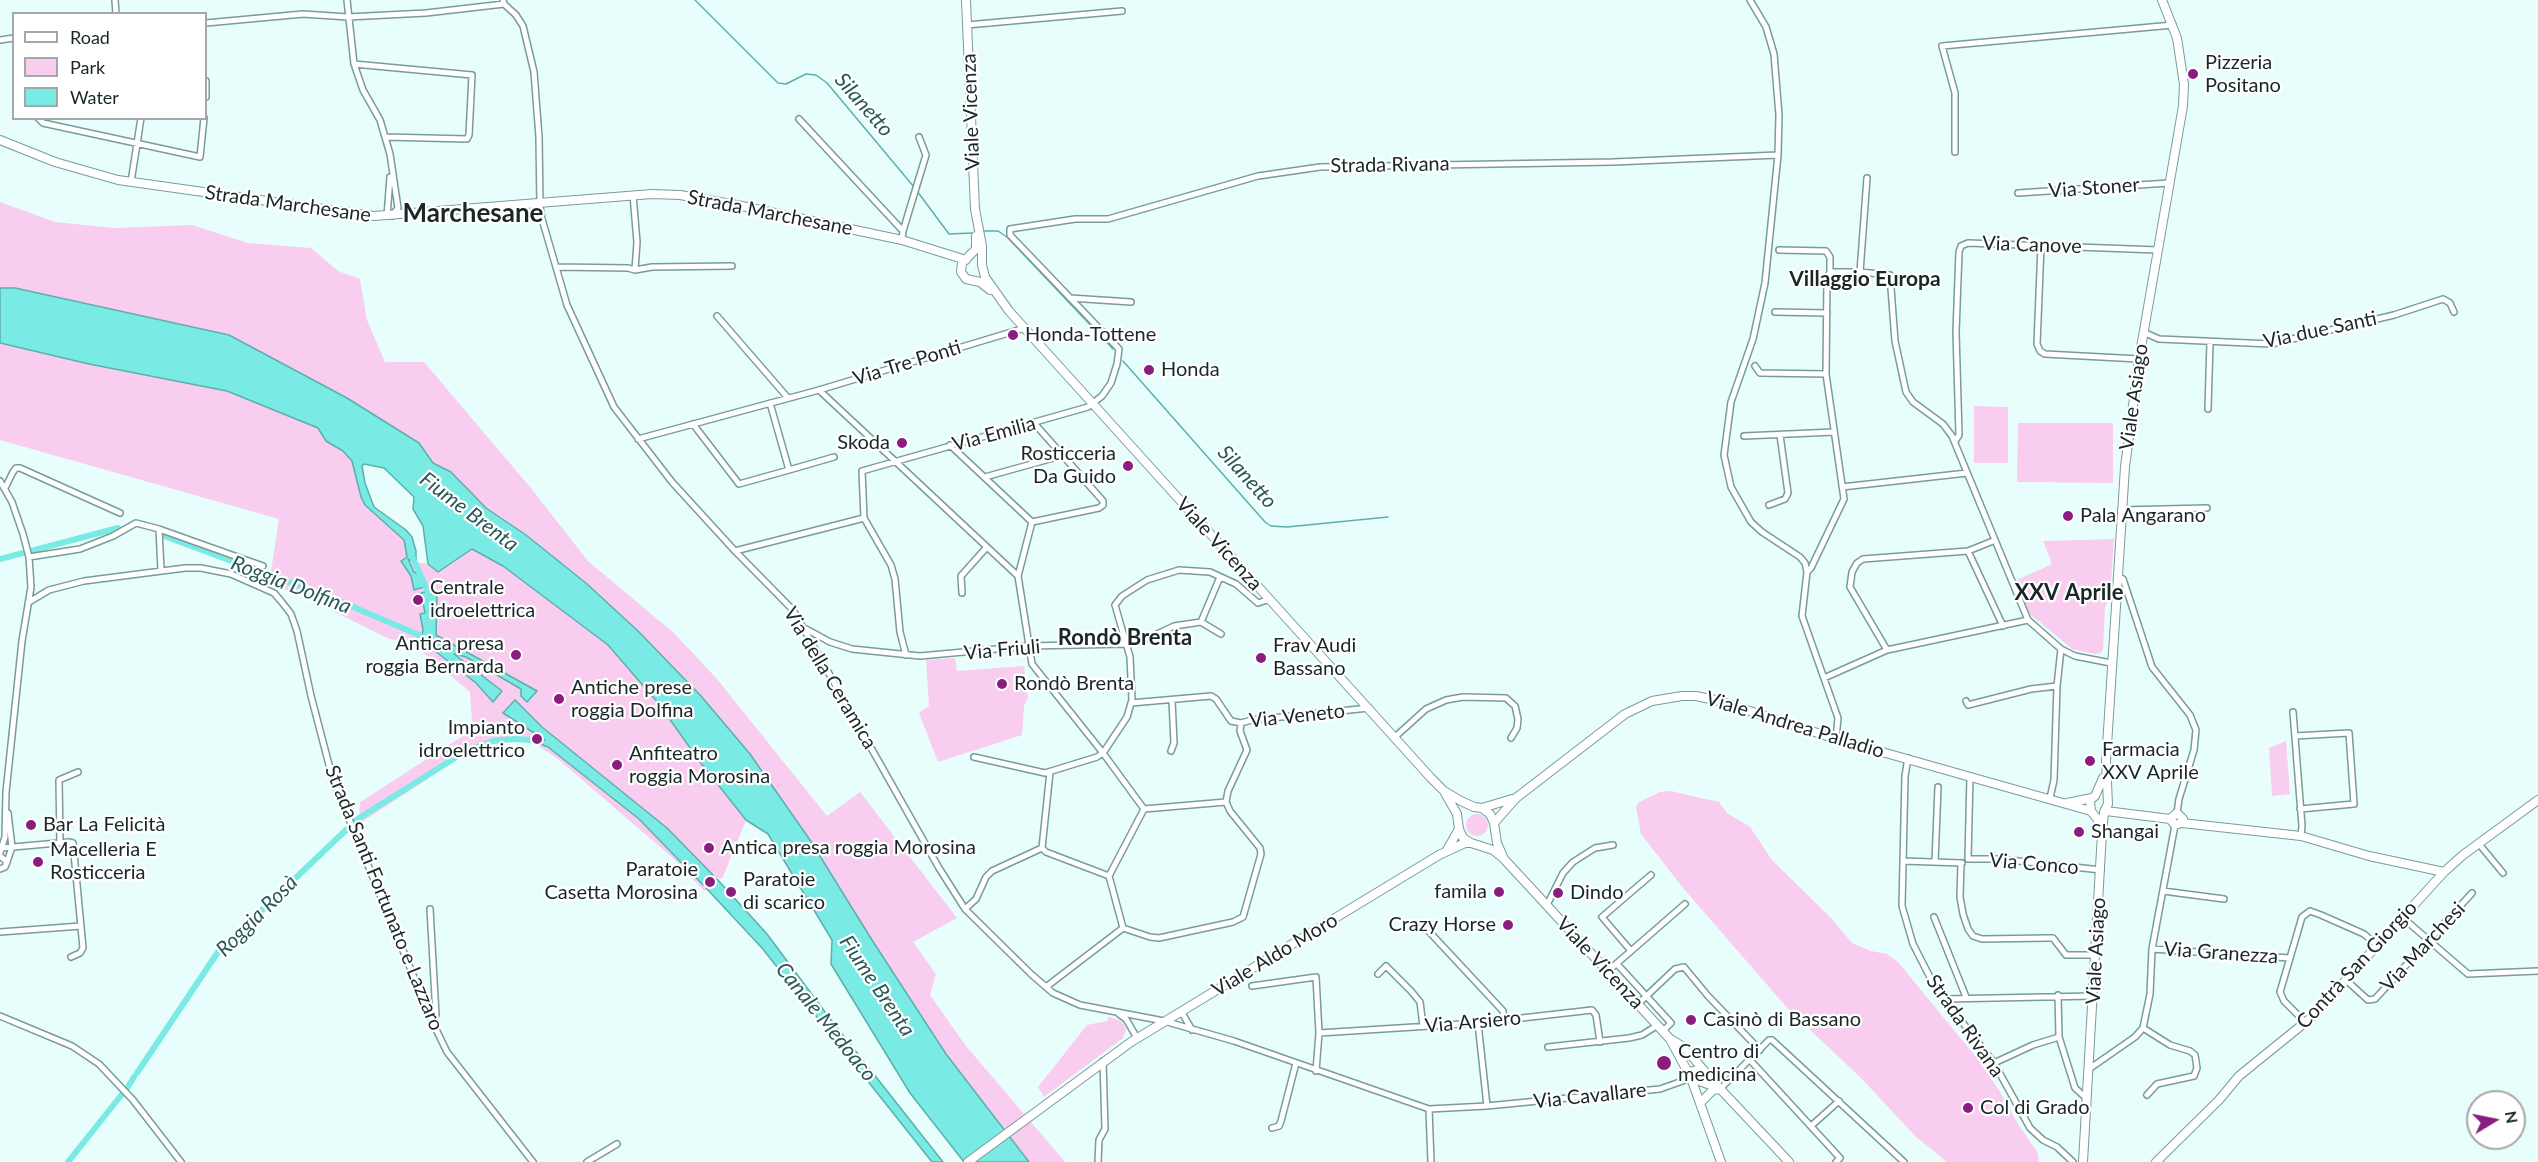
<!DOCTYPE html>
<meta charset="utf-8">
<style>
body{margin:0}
#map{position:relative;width:2538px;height:1162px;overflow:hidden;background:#e8fefc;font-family:Lato,sans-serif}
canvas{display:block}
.legend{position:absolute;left:12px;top:12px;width:195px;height:108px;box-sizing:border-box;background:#fff;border:2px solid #a3a9a8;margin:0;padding:8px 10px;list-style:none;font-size:18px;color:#192726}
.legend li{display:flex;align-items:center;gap:12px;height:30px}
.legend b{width:30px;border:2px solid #a3a9a8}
.north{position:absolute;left:2466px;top:1090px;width:60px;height:60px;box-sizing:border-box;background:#fff;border:2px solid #a3a9a8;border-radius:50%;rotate:80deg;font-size:16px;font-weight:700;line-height:24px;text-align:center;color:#192726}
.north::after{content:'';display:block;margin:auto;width:21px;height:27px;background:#8b1d80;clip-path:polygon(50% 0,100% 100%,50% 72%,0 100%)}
</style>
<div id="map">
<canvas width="2538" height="1162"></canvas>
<ul class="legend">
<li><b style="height:8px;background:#fff"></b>Road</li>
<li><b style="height:16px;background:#f9cdf0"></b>Park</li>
<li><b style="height:16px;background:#79ebe4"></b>Water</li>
</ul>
<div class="north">N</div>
</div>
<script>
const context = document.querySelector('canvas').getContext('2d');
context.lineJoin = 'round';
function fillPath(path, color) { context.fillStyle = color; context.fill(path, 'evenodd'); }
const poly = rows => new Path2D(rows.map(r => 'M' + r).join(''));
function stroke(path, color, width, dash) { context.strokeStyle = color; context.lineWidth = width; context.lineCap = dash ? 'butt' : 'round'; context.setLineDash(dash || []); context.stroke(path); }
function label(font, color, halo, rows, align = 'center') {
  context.font = font + ' Lato,sans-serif'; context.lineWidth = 4.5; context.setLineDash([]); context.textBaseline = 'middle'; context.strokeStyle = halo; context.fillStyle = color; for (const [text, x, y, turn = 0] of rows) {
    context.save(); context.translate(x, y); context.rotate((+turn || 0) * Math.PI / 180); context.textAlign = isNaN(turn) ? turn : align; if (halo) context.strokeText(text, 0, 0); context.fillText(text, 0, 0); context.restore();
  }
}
fillPath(poly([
 [0,202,55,222,114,228,192,225,248,243,311,248,338,271,360,279,367,320,385,362,424,362,530,487,588,561,674,633,717,679,827,816,860,792,957,918,913,942,936,974,930,995,966,1046,1065,1162,1029,1162,946,1054,872,940,810,840,750,754,701,696,638,631,587,584,526,535,486,508,451,472,433,463,419,443,347,398,112,310,15,288,0,288],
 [0,343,89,364,227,391,318,428,326,441,343,451,352,461,361,497,404,540,407,558,416,562,428,564,438,571,472,549,503,566,608,645,659,704,700,762,746,820,722,879,718,878,704,891,674,859,558,759,537,745,520,741,496,743,467,753,359,824,360,802,466,734,472,724,470,692,410,642,389,639,301,595,269,584,279,519,0,440],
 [1974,406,2008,407,2008,463,1974,463],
 [2018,423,2113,423,2113,483,2017,482],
 [2114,539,2110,597,2105,607,2103,649,2101,653,2095,654,2072,649,2030,614,2015,581,2052,564,2043,541],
 [955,658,957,671,1024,666,1028,698,1024,706,1022,735,938,762,919,713,929,706,926,660],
 [2286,741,2290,794,2272,796,2269,748],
 [1671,791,1719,802,1727,813,1750,827,1772,860,1832,919,1852,943,1871,951,1887,954,1898,962,1976,1057,1999,1090,2018,1124,2038,1153,2039,1162,1947,1162,1915,1136,1862,1079,1789,1010,1683,888,1641,834,1636,807,1639,802,1660,792],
 '1466 825a11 11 0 1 1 22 0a11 11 0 1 1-22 0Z',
 [1109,1017,1120,1020,1124,1025,1126,1030,1123,1038,1044,1097,1038,1087,1087,1025,1107,1021]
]), '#f9cdf0');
const water = poly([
 [0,288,15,288,229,335,347,398,419,443,433,463,451,472,486,508,526,535,587,584,638,631,701,696,750,754,810,840,872,940,946,1054,1029,1162,964,1162,910,1093,831,964,832,940,768,834,746,820,700,762,659,704,608,645,503,566,472,549,438,572,428,564,423,526,413,509,414,497,384,468,364,464,362,466,365,483,374,507,406,530,412,537,416,551,416,562,408,559,414,572,422,576,424,587,414,590,411,576,401,561,407,557,404,540,365,505,361,497,352,461,343,451,326,441,318,428,227,391,89,364,0,343,0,288],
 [425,592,436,595,437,598,436,635,537,691,527,702,521,696,521,689,466,657,454,654,502,691,493,702,476,683,421,640,423,630,420,614,425,613,421,593,425,592],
 [515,700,542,727,667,828,713,875,703,885,639,819,548,747,538,743,540,738,545,740,503,713,515,700],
 [717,879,767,934,828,1016,943,1162,932,1162,762,948,706,888,717,879]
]);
fillPath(water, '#79ebe4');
stroke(water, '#5cb0ab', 1.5);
stroke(poly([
 [695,0,778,83,786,84,806,74,816,75,827,83,914,187],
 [917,191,949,234,972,233],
 [982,231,998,231,1007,237,1113,349],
 [1123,361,1265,522,1271,526,1287,527,1388,517]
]), '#5cb0ab', 1.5);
stroke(poly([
 [164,536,337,600,419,635],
 [411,554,428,592,428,600],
 [0,559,118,528],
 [356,820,466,751,493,741,513,739,533,740],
 [137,1073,218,952,347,829],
 [128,1087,134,1077],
 [68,1162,123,1093]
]), '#79ebe4', 6);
const street = poly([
 [115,0,116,14],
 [347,0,354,64,363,90,380,120,390,154,398,208,392,216],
 [503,0,504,4,516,15,523,26,534,72,539,137,540,207,542,219,567,305,614,407,672,482,735,551,793,610,939,868,965,909,1031,974,1053,993,1080,1005,1164,1021,1234,1041,1429,1109,1487,1106,1660,1089,1691,1078],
 [1750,0,1766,27,1774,54,1779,115,1778,155,1765,283,1753,339,1731,402,1724,455,1731,487,1751,522,1762,532,1800,557,1805,563,1807,572,1802,616,1838,718,1836,739],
 [206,23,303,14,348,17,426,13,504,4],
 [967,25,1122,11],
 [0,40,14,38],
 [354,64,472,75,469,135,467,139,385,137],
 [206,81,206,97],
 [38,118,43,123,200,157,204,118],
 [799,119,903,231,902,240],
 [1955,152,1955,93,1942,46,2173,25],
 [131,182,141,118],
 [2018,193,2169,183],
 [633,195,637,242,635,270],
 [387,216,390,177],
 [903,231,926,155,919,137],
 [2041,246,2037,344,2040,351,2045,354,2139,359],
 [1779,250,1826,251,1830,257,1830,272,1827,277,1826,374,1844,499,1811,568,1807,572],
 [557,267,628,268,635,270,652,267,732,266],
 [1830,272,1860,272,1890,275,1895,341,1906,392,1913,402,1943,424,1952,436,2028,620,2061,649,2075,656,2111,663],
 [1860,272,1867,178],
 [1070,298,1131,302],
 [1775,312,1827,313],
 [717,316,788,398],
 [2143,332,2159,339,2271,344,2394,315,2443,299,2450,303,2454,312],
 [1755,366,1760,373,1826,374],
 [819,390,1018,576,1032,664,1103,753,1144,809],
 [770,403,789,470,834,457],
 [2208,409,2210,342],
 [693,424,739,484,789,470],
 [1744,436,1834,432],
 [638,439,819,390,1025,328],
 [1955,441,1959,435,1956,332,1959,252,1961,246,1968,243,2158,250],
 [950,445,1032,522,1018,576],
 [985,477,1064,455],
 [0,481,12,502,23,534,29,557,31,587,22,641,6,792,5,837,0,853],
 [1842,487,1967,473],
 [5,488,13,472,16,468,20,468,120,513],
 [1769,505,1785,499,1788,493,1780,435],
 [2121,510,2207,508],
 [1032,522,1099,508,1103,505,1103,501,1034,423],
 [159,529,161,570],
 [735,551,864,518],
 [1968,551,2003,626],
 [29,557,80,549,113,536,136,523,159,529,263,566],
 [2117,576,2123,579,2152,667,2190,715,2196,730,2194,750,2179,799,2177,813],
 [962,593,961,576,986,548],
 [29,602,49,590,84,581,185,568,201,568,231,574,274,593,281,601,291,614,297,631,311,696,333,780,432,1021,447,1052,533,1162],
 [1201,622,1220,577],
 [806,629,830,642,852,649,920,656,1029,646,1126,644,1142,641,1174,626,1201,622,1221,634],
 [1887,650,1850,587,1852,572,1857,563,1863,559,1968,551,1993,541],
 [906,655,900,632,895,579,891,565,864,518,862,471,1088,407,1102,396,1111,383,1117,364,1119,349,1010,235,1010,229,1075,219,1108,219,1258,176,1320,167,1613,162,1778,155],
 [1824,678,1887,650,2028,620],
 [1966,701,1968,705,2031,689,2057,686],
 [1131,703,1211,696,1216,699,1231,721,1241,723,1252,720,1369,708],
 [2293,712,2302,826,2301,836],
 [2295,736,2349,733,2354,804,2300,809],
 [1395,737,1426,709,1446,700,1463,697,1506,698,1515,706,1518,719,1517,728,1511,738],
 [1171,751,1174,743,1172,700],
 [974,757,1045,773,1097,757,1103,753,1127,717,1132,700,1130,657,1115,605,1122,596,1147,580,1179,570,1210,572,1236,584,1258,603,1270,599],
 [1908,758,1905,776,1902,906,1913,944,1935,987,1994,1063,2030,1128,2043,1140,2057,1147,2073,1162],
 [2050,798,2054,780,2057,686,2061,649],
 [1144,809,1226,802],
 [60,843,59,780,78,772],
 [2479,844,2503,873],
 [2,848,69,842,73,843,83,948,80,953,71,957],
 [1042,848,1050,772],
 [1042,848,1046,852,1109,876],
 [0,856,7,862,5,867,0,869],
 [1968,859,2000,859,2101,870],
 [1968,859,1970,776],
 [1903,861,1962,863],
 [7,862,12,847,8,813],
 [1935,862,1938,787],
 [1961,864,1960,897,1963,914,1968,929,1973,936,1982,939,2048,938,2053,938,2066,955,2095,955],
 [2163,891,2224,899],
 [1547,905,1563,873,1573,862,1595,848,1613,845],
 [430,909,436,1015,432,1021],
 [965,909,976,899,986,877,992,871,1042,848],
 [1934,917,1966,997],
 [2403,918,2468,974,2538,971],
 [1422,924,1503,1011,1504,1021],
 [1123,928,1150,937,1159,938,1233,922,1243,917,1261,854,1260,848,1230,811,1226,802,1228,791,1247,750,1240,731,1241,723],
 [1123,928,1109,876,1144,809],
 [0,932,81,926],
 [2152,949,2290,958],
 [1631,951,1602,917,1651,875],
 [1617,964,1671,1023,1663,1031],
 [1608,971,1685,904],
 [1378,974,1386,966,1411,991,1420,1002,1423,1026],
 [2346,980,2368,1000,2375,999,2472,893],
 [1252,986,1316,977,1319,1033,1316,1071],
 [1046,987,1123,928],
 [1945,999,2093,996],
 [1638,1004,1675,969,1684,967,1708,996,1760,1050],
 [1181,1011,1192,1030],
 [1119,1014,1126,1019,1137,1038],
 [0,1016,72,1046,99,1064,133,1100,181,1162],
 [1478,1023,1487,1106],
 [2306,1023,2284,1001,2280,992,2302,917,2310,911,2321,915,2364,934,2377,945],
 [2143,1028,2170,1045,2190,1051,2195,1055,2197,1068,2194,1076,2157,1084,2147,1095],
 [1319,1033,1478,1023,1592,1010,1596,1015,1600,1042],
 [2059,1037,2075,1088,2085,1097],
 [1548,1047,1629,1038,1642,1035,1658,1025],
 [1750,1060,1840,1158,1836,1162],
 [1994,1063,2033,1045,2059,1037,2058,995],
 [2089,1069,2135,1037,2143,1028,2150,994,2152,949,2175,825],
 [1720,1089,1769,1040,1772,1040,1904,1162],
 [1429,1109,1431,1162],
 [1811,1126,1839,1101],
 [1272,1128,1279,1126,1281,1121,1296,1063],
 [587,1162,617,1144],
 [1098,1162,1099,1140,1105,1129,1103,1061]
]);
const secondary = poly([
 [966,0,975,209,982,246,982,265,985,277,1009,311,1431,778,1444,791,1461,801,1474,807,1482,808,1490,814,1494,823,1497,843,1504,859],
 [0,140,55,162,118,180,374,216,652,194,680,195,737,205,902,240,966,260],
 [976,236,976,249,962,263,961,272,966,279,980,282,990,290],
 [1445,793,1457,814,1459,829,1463,838,1471,843,1493,850,1504,859,1670,1039,1691,1078,1721,1162],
 [2067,803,2092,798],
 [1482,808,1512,799],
 [2091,811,2090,800,2095,796,2103,778],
 [2106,811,2170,819,2175,825,2181,823,2183,819,2177,813,2170,819],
 [1494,823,1516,798,1625,714,1652,701,1682,696,1696,696,1719,701,1836,739,2091,811,2098,820,2101,828],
 [2182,823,2301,836,2369,856,2444,872],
 [1447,850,1459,829],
 [1672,1040,1685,1048,1706,1073],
 [1688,1072,1699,1070,1709,1077,1789,1162],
 [1691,1078,1716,1087],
 [1700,1103,1713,1090,1720,1089],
 [968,1162,1131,1042,1439,855,1465,843,1471,843],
 [2083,1162,2102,833,2104,812,2108,804,2106,761,2125,467,2139,359,2183,106,2184,84,2177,38,2162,0],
 [2156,1162,2219,1100,2239,1076,2313,1016,2444,872,2463,855,2538,800]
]);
stroke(street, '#799c99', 8);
stroke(secondary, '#799c99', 10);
stroke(street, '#fff', 5);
stroke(secondary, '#fff', 8);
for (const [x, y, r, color] of [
 [2193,74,6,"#8b1d80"],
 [1013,335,6,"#8b1d80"],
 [1149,370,6,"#8b1d80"],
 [902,443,6,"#8b1d80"],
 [1128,466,6,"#8b1d80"],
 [2068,516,6,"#8b1d80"],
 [418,600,6,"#8b1d80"],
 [516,655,6,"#8b1d80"],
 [1261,658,6,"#8b1d80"],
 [1002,684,6,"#8b1d80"],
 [559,699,6,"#8b1d80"],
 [537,739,6,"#8b1d80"],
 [2090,761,6,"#8b1d80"],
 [617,765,6,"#8b1d80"],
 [31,825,6,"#8b1d80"],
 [2079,832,6,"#8b1d80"],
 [709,848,6,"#8b1d80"],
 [38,862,6,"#8b1d80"],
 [710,882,6,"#8b1d80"],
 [731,892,6,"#8b1d80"],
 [1499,892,6,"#8b1d80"],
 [1558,893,6,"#8b1d80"],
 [1508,925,6,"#8b1d80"],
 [1691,1020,6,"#8b1d80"],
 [1664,1063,8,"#8b1d80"],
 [1968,1108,6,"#8b1d80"]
]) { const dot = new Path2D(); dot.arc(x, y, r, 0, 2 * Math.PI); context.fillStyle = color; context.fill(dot); stroke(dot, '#fff', 2); }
label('20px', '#192726', '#fff', [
 ["Pizzeria",2205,63],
 ["Positano",2205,86],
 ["Honda-Tottene",1025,335],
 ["Honda",1161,370],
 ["Skoda",890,443,"right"],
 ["Rosticceria",1116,454,"right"],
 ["Da Guido",1116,477,"right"],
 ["Pala Angarano",2080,516],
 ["Centrale",430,588],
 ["idroelettrica",430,611],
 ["Antica presa",504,644,"right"],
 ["roggia Bernarda",504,667,"right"],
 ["Frav Audi",1273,646],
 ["Bassano",1273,669],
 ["Rondò Brenta",1014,684],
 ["Antiche prese",571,688],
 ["roggia Dolfina",571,711],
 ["Impianto",525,728,"right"],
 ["idroelettrico",525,751,"right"],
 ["Farmacia",2102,750],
 ["XXV Aprile",2102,773],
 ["Anfiteatro",629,754],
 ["roggia Morosina",629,777],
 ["Bar La Felicità",43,825],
 ["Shangai",2091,832],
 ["Antica presa roggia Morosina",721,848],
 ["Macelleria E",50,850],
 ["Rosticceria",50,873],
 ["Paratoie",698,870,"right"],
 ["Casetta Morosina",698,893,"right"],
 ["Paratoie",743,880],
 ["di scarico",743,903],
 ["famila",1487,892,"right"],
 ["Dindo",1570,893],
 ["Crazy Horse",1496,925,"right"],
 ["Casinò di Bassano",1703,1020],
 ["Centro di",1678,1052],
 ["medicina",1678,1075],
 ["Col di Grado",1980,1108]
], 'left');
label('20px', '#192726', '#fff', [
 ["Viale Vicenza",971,112,-92],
 ["Strada Rivana",1390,165,-1],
 ["Via Stoner",2094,188,-4],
 ["Strada Marchesane",288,204,8],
 ["Strada Marchesane",770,213,11],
 ["Via Canove",2032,245,2],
 ["Via due Santi",2320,330,-12],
 ["Via Tre Ponti",907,363,-17],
 ["Viale Asiago",2134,397,-82],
 ["Via Emilia",994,434,-15],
 ["Viale Vicenza",1219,544,48],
 ["Via Friuli",1002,650,-5],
 ["Via della Ceramica",830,678,59],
 ["Via Veneto",1297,716,-6],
 ["Viale Andrea Palladio",1795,725,17],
 ["Via Conco",2034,864,5],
 ["Strada Santi Fortunato e Lazzaro",384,898,68],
 ["Via Marchesi",2423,947,-47],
 ["Viale Asiago",2096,951,-87],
 ["Via Granezza",2221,953,4],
 ["Viale Aldo Moro",1275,955,-31],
 ["Viale Vicenza",1600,963,47],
 ["Contrà San Giorgio",2357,965,-47],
 ["Via Arsiero",1473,1022,-5],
 ["Strada Rivana",1965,1026,55],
 ["Via Cavallare",1590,1096,-6]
]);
label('italic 21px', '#275956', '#fff', [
 ["Silanetto",864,105,49],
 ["Silanetto",1247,477,48],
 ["Fiume Brenta",469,512,37],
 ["Roggia Dolfina",291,585,21],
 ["Roggia Rosà",257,916,-45],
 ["Fiume Brenta",877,986,56],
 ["Canale Medoaco",826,1022,51]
]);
label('bold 21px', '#192726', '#fff', [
 ["Villaggio Europa",1865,279]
]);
label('bold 22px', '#192726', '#fff', [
 ["XXV Aprile",2069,593],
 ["Rondò Brenta",1125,638]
]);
label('bold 26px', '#192726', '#fff', [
 ["Marchesane",473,214]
]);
</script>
